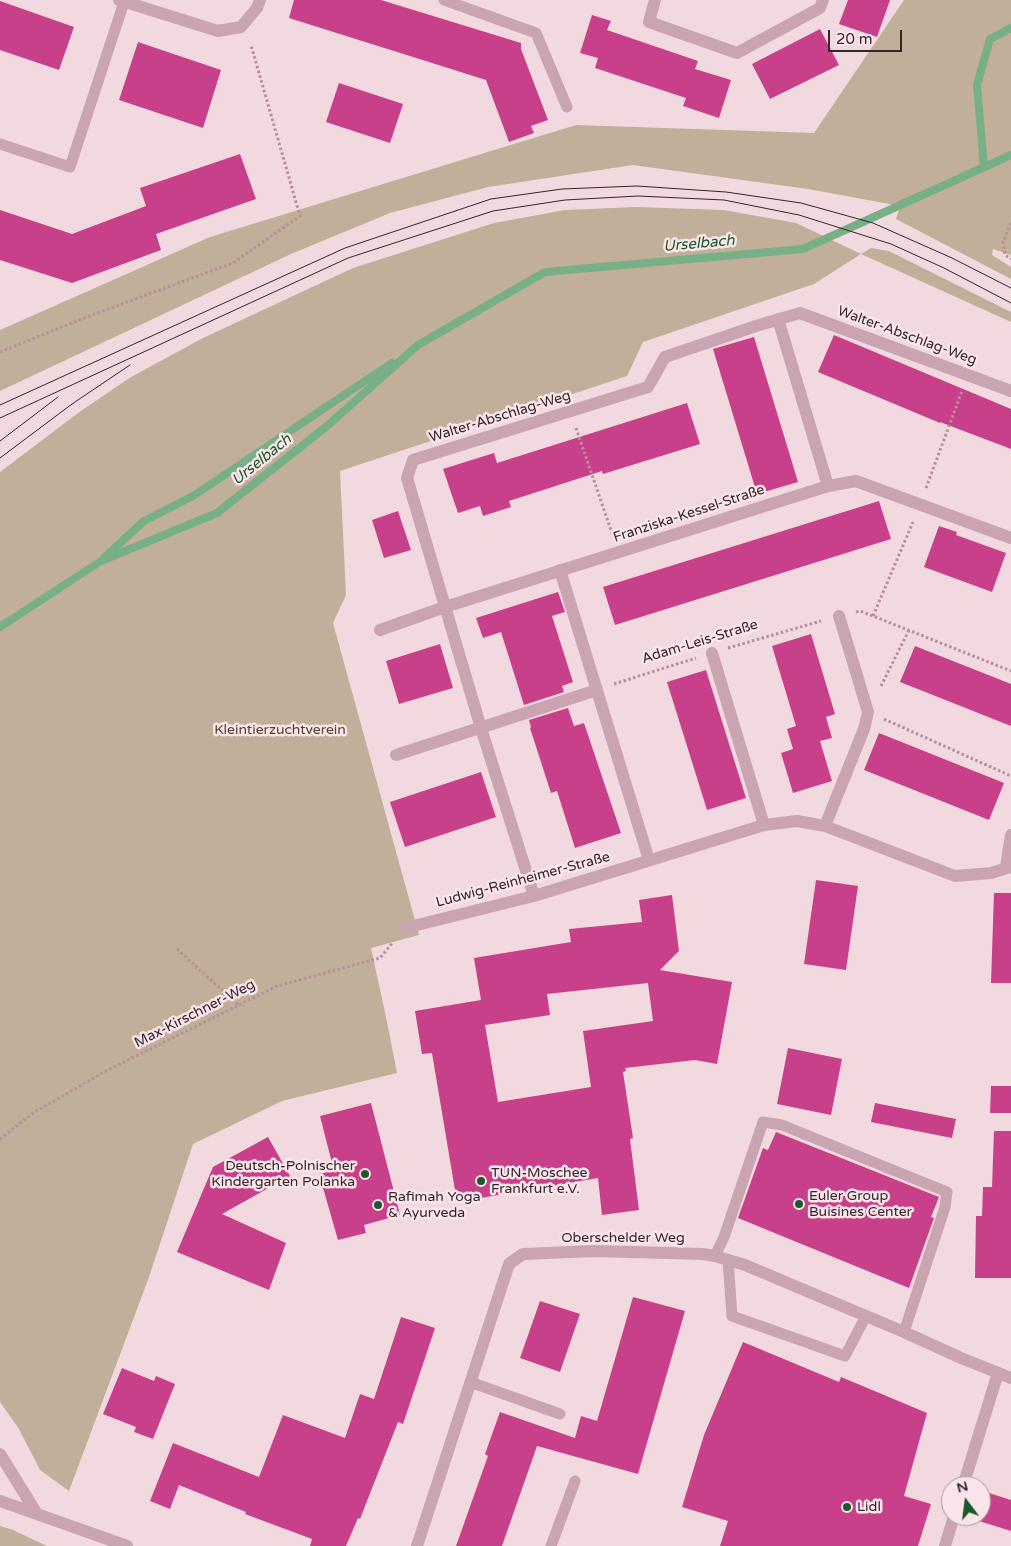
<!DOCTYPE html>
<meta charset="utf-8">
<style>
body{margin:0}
#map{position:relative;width:1011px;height:1546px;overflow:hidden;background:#f2d9df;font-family:"Varela Round",sans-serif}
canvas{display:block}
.north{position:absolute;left:941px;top:1476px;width:50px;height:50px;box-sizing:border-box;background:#fae5ea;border:1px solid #ab999e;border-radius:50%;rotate:345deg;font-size:14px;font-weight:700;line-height:20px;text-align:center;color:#35262d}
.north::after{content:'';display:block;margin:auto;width:18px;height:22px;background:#1b582c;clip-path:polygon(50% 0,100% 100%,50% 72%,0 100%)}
.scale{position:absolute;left:828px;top:30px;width:74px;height:22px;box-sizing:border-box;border:2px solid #35262d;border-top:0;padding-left:6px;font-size:15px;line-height:18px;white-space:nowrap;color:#35262d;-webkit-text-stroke:4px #fae5ea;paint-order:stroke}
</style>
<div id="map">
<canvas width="1011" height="1546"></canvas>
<div class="north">N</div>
<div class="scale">20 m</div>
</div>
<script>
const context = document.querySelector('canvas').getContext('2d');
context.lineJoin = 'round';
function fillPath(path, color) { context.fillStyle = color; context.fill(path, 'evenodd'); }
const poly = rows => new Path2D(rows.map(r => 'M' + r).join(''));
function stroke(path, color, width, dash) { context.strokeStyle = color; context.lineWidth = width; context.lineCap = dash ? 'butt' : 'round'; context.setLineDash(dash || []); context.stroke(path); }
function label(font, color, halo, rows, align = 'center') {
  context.font = font + ' "Varela Round",sans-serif'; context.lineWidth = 5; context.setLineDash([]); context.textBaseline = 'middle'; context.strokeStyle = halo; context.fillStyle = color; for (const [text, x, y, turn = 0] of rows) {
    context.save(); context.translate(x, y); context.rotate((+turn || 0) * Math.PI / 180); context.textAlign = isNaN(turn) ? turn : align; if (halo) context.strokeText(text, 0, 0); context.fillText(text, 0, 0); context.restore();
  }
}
fillPath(poly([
 [904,0,1011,0,1011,255,993,249,992,255,1011,267,1011,279,896,219,900,206,808,189,633,165,488,187,390,213,291,254,0,391,0,330,210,237,576,125,814,133],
 [637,207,724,210,796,223,861,254,871,248,889,251,1011,312,1011,322,861,254,814,284,643,342,627,376,340,471,346,595,333,623,419,935,371,948,386,1017,397,1073,282,1101,193,1144,149,1277,69,1491,40,1470,19,1429,0,1402,0,472,78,413,131,377,203,338,353,268,494,223,565,210],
 [0,1526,13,1530,47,1546,0,1546]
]), '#c1af99');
stroke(poly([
 [984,167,977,85,990,39,1011,28],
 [104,558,144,521,193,496,392,363],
 [0,627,101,561,217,513,327,426,418,345,545,272,803,249,1011,155]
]), '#77af86', 8);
fillPath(poly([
 [294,0,381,0,521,43,521,49,548,120,531,126,534,133,509,142,486,80,289,18],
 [848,0,890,0,877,37,839,24],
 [0,1,74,27,59,70,0,50],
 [592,15,611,21,607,30,698,61,695,69,731,80,719,118,683,106,686,98,595,68,598,58,580,53],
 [820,29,839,65,770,99,752,64],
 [138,42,221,70,203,128,119,100],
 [339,83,403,104,390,143,326,122],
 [240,154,256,199,156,234,161,250,72,283,0,260,0,210,72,234,146,206,140,188],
 [834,335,1011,409,1011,449,940,422,940,423,818,372],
 [754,337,798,482,757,494,713,349],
 [687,403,700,444,603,474,602,471,509,501,511,507,483,516,480,506,458,513,443,469,494,453,497,463],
 [879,501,891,539,615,625,603,587],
 [398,511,411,550,384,558,372,520],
 [939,526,957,532,956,535,1006,553,992,592,924,567],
 [558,592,565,612,552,616,573,682,562,686,564,692,524,705,501,632,483,638,476,618],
 [811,634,835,714,826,717,832,738,820,741,832,781,793,793,781,753,793,749,787,729,796,726,772,646],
 [440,644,453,688,399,704,386,661],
 [915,646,1011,684,1011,726,900,682],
 [706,670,746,798,707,810,667,682],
 [568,708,574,726,584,723,621,833,575,848,557,791,551,793,530,728,531,727,529,720],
 [879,733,1004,783,989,820,864,770],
 [481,772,496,817,405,847,390,802],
 [816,880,858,886,846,970,804,964],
 [994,893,1011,893,1011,983,991,983],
 [672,895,679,951,660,970,732,982,717,1064,695,1060,625,1068,626,1071,623,1072,633,1138,630,1139,639,1210,602,1215,598,1178,457,1202,432,1053,422,1054,415,1011,481,1000,474,958,571,942,569,929,642,922,639,900],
 [648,983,653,1021,583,1031,591,1087,498,1102,485,1025,550,1015,547,994],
 [788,1048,842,1059,831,1115,777,1104],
 [991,1086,1011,1086,1011,1113,990,1113],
 [371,1103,400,1215,364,1225,366,1233,338,1240,319,1174,334,1171,320,1116],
 [875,1103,956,1119,952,1138,871,1122],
 [994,1131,1011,1131,1011,1278,975,1278,976,1216,982,1216,983,1187,992,1187],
 [776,1132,939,1197,931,1217,934,1218,909,1288,738,1218,763,1148,768,1150],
 [268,1137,290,1176,222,1214,286,1243,269,1290,177,1252,213,1167],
 [633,1297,685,1311,638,1474,537,1446,502,1546,456,1546,488,1456,485,1454,500,1412,575,1438,581,1416,597,1421],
 [540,1301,580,1314,560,1372,520,1358],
 [401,1317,435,1328,403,1424,398,1422,360,1519,358,1518,346,1546,310,1546,312,1539,245,1514,246,1512,179,1485,170,1509,150,1501,173,1443,259,1477,283,1415,345,1438,360,1394,374,1399],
 [743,1342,839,1382,841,1377,927,1413,904,1496,931,1504,918,1546,720,1546,728,1521,682,1507,704,1435],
 [122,1368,154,1381,156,1376,175,1384,153,1439,134,1432,136,1427,103,1414],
 [989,1493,1011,1500,1011,1531,979,1521]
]), '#c9408a');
stroke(poly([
 [1011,223,1003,242,1005,255,1011,259],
 [0,352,84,318,233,263,300,216,251,45],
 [576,428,613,536],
 [926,488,962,391],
 [856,612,860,611,873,616,1011,671],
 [873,616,913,522],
 [728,648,821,621],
 [614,684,696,658],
 [881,686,909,630],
 [884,719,1011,776],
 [177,949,238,1005],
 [0,1139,33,1113,104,1072,277,986,380,958,393,942]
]), '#b68f9d', 3, [2.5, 2.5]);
stroke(poly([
 [444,0,536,33,567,107],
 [0,144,70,167,124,2],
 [715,1256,724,1237,763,1122,782,1125,947,1192,945,1207,904,1332],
 [728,1260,732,1316,845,1356,866,1316],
 [470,1382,560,1414],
 [551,1546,575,1481]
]), '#caa5b1', 11);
stroke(poly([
 [119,0,218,31,241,27,257,8,260,0],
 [655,0,649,22,737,53,820,8,823,0],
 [778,319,828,486],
 [560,570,649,860],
 [380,630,445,607,828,486,856,481,1011,538],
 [712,653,764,825],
 [396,755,597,690],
 [825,826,864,729,868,712,839,616],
 [1006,867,1011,835],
 [534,896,481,728,407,478,413,460,648,387,665,357,756,326,800,313,1011,391],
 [405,928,534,896,764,825,797,821,825,826,955,876,991,873,1011,867],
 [0,1454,37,1514],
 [963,1486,998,1373],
 [0,1501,127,1546],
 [417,1546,509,1264,523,1254,594,1251,703,1254,715,1256,745,1265,904,1332,961,1358,1011,1378],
 [945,1546,954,1516]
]), '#caa5b1', 12);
stroke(poly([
 [0,405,345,248,491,199,562,189,637,186,726,192,801,203,873,223,952,258,1011,288],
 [0,418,348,258,493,211,565,200,638,196,724,200,799,215,891,244,944,268,1011,303],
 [0,441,58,397],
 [0,458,72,404,130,365]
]), '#35262d', 1);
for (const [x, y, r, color] of [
 [365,1174,5,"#1b582c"],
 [481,1181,5,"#1b582c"],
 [799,1204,5,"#1b582c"],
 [378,1205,5,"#1b582c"],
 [847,1507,5,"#1b582c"]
]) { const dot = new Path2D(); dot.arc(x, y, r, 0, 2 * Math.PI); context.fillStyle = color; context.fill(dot); stroke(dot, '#fae5ea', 2); }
label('14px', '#35262d', '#fae5ea', [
 ["Walter-Abschlag-Weg",907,336,20],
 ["Walter-Abschlag-Weg",500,417,-17],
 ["Franziska-Kessel-Straße",689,514,-18],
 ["Adam-Leis-Straße",700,642,-17],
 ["Ludwig-Reinheimer-Straße",523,880,-15],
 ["Max-Kirschner-Weg",195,1014,-27],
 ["Oberschelder Weg",623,1238]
]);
label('14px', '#54432a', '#fae5ea', [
 ["Kleintierzuchtverein",280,730]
]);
label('14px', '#35262d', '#fae5ea', [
 ["Deutsch-Polnischer",355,1166,"right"],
 ["Kindergarten Polanka",355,1182,"right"],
 ["TUN-Moschee",491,1173],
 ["Frankfurt e.V.",491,1189],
 ["Euler Group",809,1196],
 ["Buisines Center",809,1212],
 ["Rafimah Yoga",388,1197],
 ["& Ayurveda",388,1213],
 ["Lidl",857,1507]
], 'left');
label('italic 15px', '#1b582c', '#fae5ea', [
 ["Urselbach",699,244,-5],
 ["Urselbach",262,460,-39]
]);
</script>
